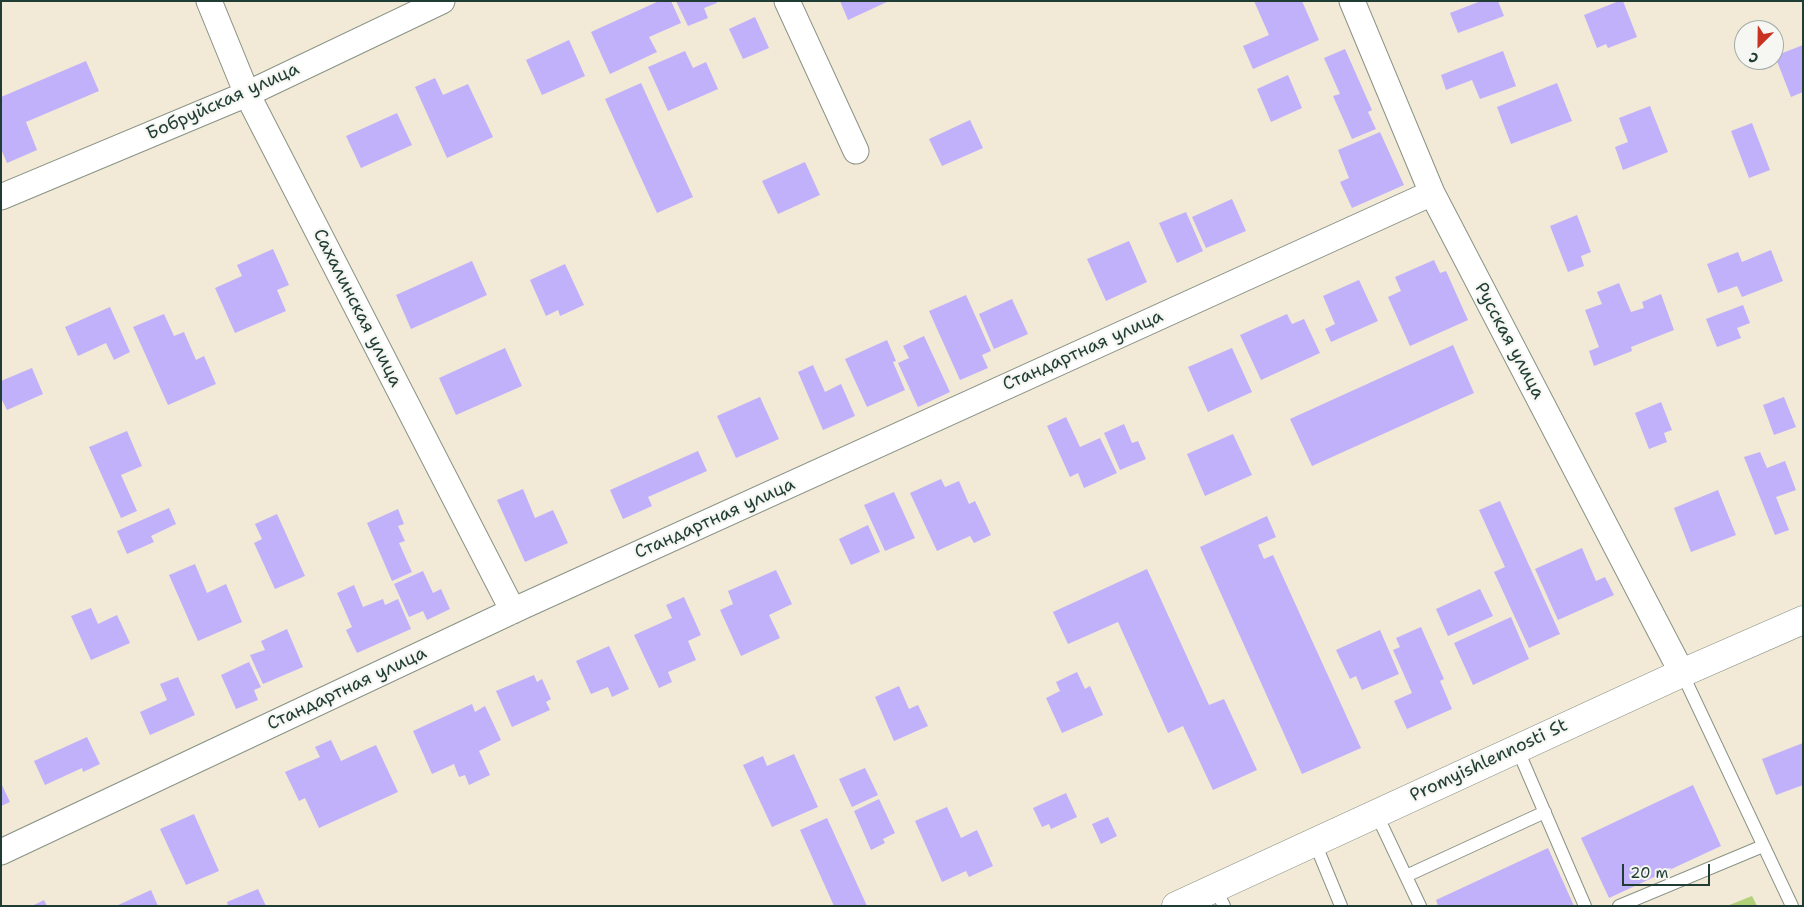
<!DOCTYPE html>
<meta charset="utf-8">
<style>
body{margin:0}
#map{position:relative;width:1804px;height:907px;overflow:hidden;background:#f2e9d6;font-family:"Shantell Sans",sans-serif}
canvas{display:block}
.frame{position:absolute;inset:0;border:2px solid #1f3d34;pointer-events:none}
.north{position:absolute;left:1734px;top:20px;width:50px;height:50px;box-sizing:border-box;background:#f6f6f2;border:1px solid #a0aca6;border-radius:50%;rotate:203deg;font-size:14px;font-weight:700;line-height:20px;text-align:center;color:#1f3d34}
.north::after{content:'';display:block;margin:auto;width:18px;height:22px;background:#c8321e;clip-path:polygon(50% 0,100% 100%,50% 72%,0 100%)}
.scale{position:absolute;left:1622px;top:864px;width:88px;height:22px;box-sizing:border-box;border:2px solid #1f3d34;border-top:0;padding-left:6px;font-size:15px;line-height:18px;white-space:nowrap;color:#1f3d34;-webkit-text-stroke:4px #f6f6f2;paint-order:stroke}
</style>
<div id="map">
<canvas width="1804" height="907"></canvas>
<div class="frame"></div>
<div class="north">С</div>
<div class="scale">20 m</div>
</div>
<script>
const context = document.querySelector('canvas').getContext('2d');
context.lineJoin = 'round';
function fillPath(path, color) { context.fillStyle = color; context.fill(path, 'evenodd'); }
const poly = rows => new Path2D(rows.map(r => 'M' + r).join(''));
function stroke(path, color, width, dash) { context.strokeStyle = color; context.lineWidth = width; context.lineCap = dash ? 'butt' : 'round'; context.setLineDash(dash || []); context.stroke(path); }
function label(font, color, halo, rows, align = 'center') {
  context.font = font + ' "Shantell Sans",sans-serif'; context.lineWidth = 4.5; context.setLineDash([]); context.textBaseline = 'middle'; context.strokeStyle = halo; context.fillStyle = color; for (const [text, x, y, turn = 0] of rows) {
    context.save(); context.translate(x, y); context.rotate((+turn || 0) * Math.PI / 180); context.textAlign = isNaN(turn) ? turn : align; if (halo) context.strokeText(text, 0, 0); context.fillText(text, 0, 0); context.restore();
  }
}
fillPath(poly([
 [1752,896,1757,906,1727,906]
]), '#b1d179');
fillPath(poly([
 [659,1,671,1,681,23,649,37,657,52,610,74,591,32],
 [676,1,716,1,717,3,704,8,708,18,688,26],
 [840,1,889,1,848,20],
 [1254,1,1302,1,1319,40,1253,69,1243,46,1269,35],
 [1481,1,1498,1,1504,16,1458,33,1450,13],
 [1619,1,1623,1,1637,37,1608,48,1606,44,1597,48,1584,15],
 [755,17,769,48,743,59,729,29],
 [569,40,585,76,542,95,526,60],
 [1803,45,1803,92,1791,97,1775,56],
 [1345,49,1372,110,1368,112,1376,129,1352,139,1333,96,1340,94,1324,58],
 [685,51,693,68,706,62,718,89,668,111,648,67],
 [1503,51,1516,86,1480,99,1472,80,1446,90,1441,75],
 [86,61,99,91,26,122,37,150,7,163,1,149,1,97],
 [1288,75,1302,108,1271,122,1257,89],
 [435,78,443,95,468,84,493,137,447,158,415,87],
 [641,83,693,197,657,213,605,99],
 [1557,83,1572,121,1511,144,1497,107],
 [1650,106,1668,152,1623,170,1615,147,1628,142,1619,118],
 [397,113,412,145,361,168,346,136],
 [970,120,983,148,942,166,929,139],
 [1752,123,1770,170,1749,178,1731,131],
 [1380,132,1404,185,1352,208,1340,182,1349,178,1338,150],
 [805,162,820,195,778,214,762,181],
 [1232,199,1246,231,1206,248,1192,217],
 [1186,212,1203,251,1177,263,1159,223],
 [1577,215,1591,252,1581,256,1584,266,1568,272,1550,226],
 [1129,241,1147,282,1106,301,1087,259],
 [273,249,289,285,277,290,286,311,235,333,215,288,242,276,237,265],
 [1771,250,1783,281,1742,297,1737,286,1718,293,1707,264,1738,252,1742,262],
 [1434,260,1440,273,1446,271,1468,320,1410,346,1388,297,1401,291,1395,277],
 [472,261,487,295,411,329,396,295],
 [565,264,584,305,560,316,558,310,546,316,530,280],
 [1359,280,1378,321,1331,342,1325,329,1335,324,1323,296],
 [1619,283,1631,312,1644,308,1642,302,1661,294,1674,330,1631,347,1632,351,1594,366,1589,351,1599,347,1585,310,1602,304,1597,292],
 [966,295,991,351,982,355,988,368,960,380,929,311],
 [1012,299,1028,334,994,349,979,314],
 [1743,305,1750,323,1737,328,1741,338,1717,347,1706,319],
 [110,307,130,352,114,360,106,343,78,356,65,327],
 [164,314,174,336,184,332,196,360,204,356,216,384,168,405,133,327],
 [1287,314,1292,324,1304,319,1320,353,1261,380,1240,335],
 [924,336,950,392,918,407,898,363,909,358,903,346],
 [887,340,896,361,893,362,905,390,867,407,845,359],
 [1453,345,1474,393,1312,466,1290,419],
 [505,348,522,386,456,415,439,378],
 [1232,348,1252,392,1208,412,1188,367],
 [813,365,825,392,841,384,855,416,823,430,798,372],
 [32,368,43,394,7,410,1,398,1,381],
 [760,397,779,439,736,458,717,416],
 [1784,397,1796,427,1774,435,1763,405],
 [1661,402,1672,430,1664,433,1667,442,1649,449,1635,413],
 [1066,417,1080,447,1100,438,1117,473,1084,488,1078,473,1070,477,1047,426],
 [1124,424,1132,443,1138,441,1146,459,1120,470,1104,433],
 [127,431,142,466,121,475,137,511,121,518,89,447],
 [1233,434,1252,475,1205,496,1187,454],
 [698,451,707,471,648,497,652,506,623,519,610,490],
 [1760,452,1767,468,1785,461,1796,490,1776,497,1789,530,1775,535,1744,457],
 [941,479,945,487,959,481,969,504,975,501,991,535,974,543,970,536,937,551,910,493],
 [523,489,535,518,553,510,568,543,525,562,497,500],
 [1718,490,1736,535,1691,552,1674,508],
 [894,492,915,538,885,551,864,505],
 [1500,501,1560,634,1529,648,1494,572,1505,567,1479,510],
 [169,508,176,524,151,536,154,542,127,554,117,531],
 [398,509,404,524,398,526,405,541,399,543,412,572,392,581,367,523],
 [277,514,305,576,275,589,254,543,262,539,255,524],
 [1267,516,1276,537,1258,545,1264,559,1273,555,1361,748,1302,774,1200,547],
 [868,525,880,552,851,565,839,539],
 [1582,548,1596,581,1605,577,1614,595,1558,620,1535,569],
 [195,564,207,593,226,584,242,622,198,641,169,575],
 [1147,569,1209,705,1224,699,1257,770,1213,790,1183,726,1168,733,1118,622,1068,644,1053,612],
 [776,570,792,604,769,615,780,638,741,656,720,610,733,604,728,591],
 [423,571,433,593,441,589,450,609,427,620,423,611,409,617,394,584],
 [354,585,363,607,383,599,385,605,398,599,411,629,357,653,346,630,352,627,337,593],
 [1480,589,1493,616,1448,636,1436,609],
 [684,597,701,635,688,641,696,660,668,672,672,682,659,688,634,635,672,618,666,605],
 [91,608,98,624,117,615,130,643,91,660,71,616],
 [1511,617,1529,659,1473,685,1454,643],
 [1421,627,1444,679,1440,681,1452,709,1407,729,1394,701,1412,693,1393,650,1400,647,1396,638],
 [287,629,303,667,263,684,250,655,265,650,261,641],
 [1380,630,1399,674,1362,690,1356,676,1350,679,1336,650],
 [609,646,629,689,612,697,608,687,591,694,576,661],
 [249,662,261,687,254,690,258,700,236,709,221,675],
 [1077,672,1085,689,1090,686,1103,715,1062,733,1046,698,1060,691,1056,682],
 [534,675,537,682,542,679,551,699,546,702,550,710,512,727,496,691],
 [178,677,195,715,150,735,140,712,167,700,160,684],
 [899,686,909,709,918,705,928,726,894,741,875,697],
 [472,704,475,712,485,706,501,740,479,751,490,775,469,785,465,775,459,777,454,764,432,774,413,731],
 [87,737,100,764,83,772,82,768,45,785,34,761],
 [331,740,341,761,376,745,398,792,319,828,305,798,299,801,285,772,320,757,315,747],
 [1803,743,1803,785,1776,795,1762,759],
 [794,754,818,807,772,827,743,765,763,756,767,766],
 [865,768,878,795,852,807,839,779],
 [1,783,10,802,1,806],
 [1693,785,1721,846,1609,898,1581,838],
 [1066,793,1077,817,1051,829,1049,824,1042,827,1033,808],
 [879,799,895,833,883,839,885,843,871,850,854,811],
 [947,807,961,838,977,830,993,866,969,877,966,871,942,882,915,821],
 [194,814,219,871,186,885,160,829],
 [1108,817,1117,836,1101,844,1092,824],
 [827,818,867,906,834,906,800,830],
 [1548,848,1574,906,1438,906,1436,900],
 [258,889,266,906,228,906,227,902],
 [151,890,158,906,116,906],
 [44,900,47,906,32,906]
]), '#c0b1fa');
const lane = poly([
 [1682,673,1792,906],
 [1517,748,1585,906],
 [1376,813,1420,906],
 [1315,843,1341,906],
 [1406,876,1545,812],
 [1215,888,1224,906],
 [1619,906,1763,846]
]);
const street = poly([
 [209,1,247,94,513,611],
 [787,1,856,151],
 [1352,1,1432,193,1682,673],
 [1,197,247,94,442,1],
 [1,852,521,607,1432,193]
]);
const secondary = poly([
 [1176,906,1682,673,1803,620]
]);
stroke(lane, '#889385', 14);
stroke(street, '#889385', 27);
stroke(secondary, '#889385', 29);
stroke(lane, '#fff', 12);
stroke(street, '#fff', 25);
stroke(secondary, '#fff', 28);
label('18px', '#1f3d34', '#f6f6f2', [
 ["Бобруйская улица",223,102,-24],
 ["Сахалинская улица",357,308,63],
 ["Русская улица",1509,341,62],
 ["Стандартная улица",1083,351,-24],
 ["Стандартная улица",715,519,-24],
 ["Стандартная улица",347,689,-25],
 ["Promyishlennosti St",1489,761,-25]
]);
</script>
